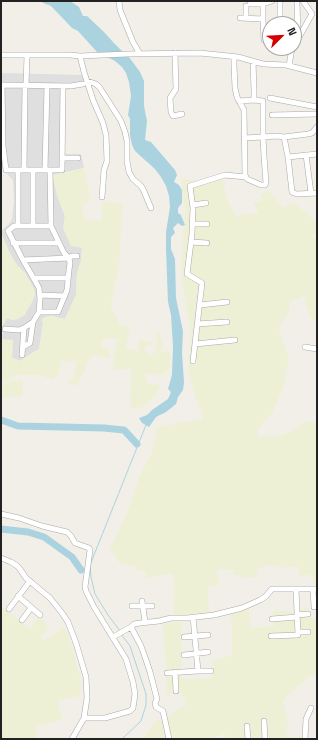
<!DOCTYPE html>
<style>
body{margin:0}
#map{position:relative;width:318px;height:740px;overflow:hidden;background:#f2efe9;font-family:"Space Grotesk",sans-serif}
canvas{display:block}
.frame{position:absolute;inset:0;border:2px solid #222;pointer-events:none}
.north{position:absolute;left:262px;top:16px;width:40px;height:40px;box-sizing:border-box;background:#fff;border:1px solid #a7a7a7;border-radius:50%;rotate:66deg;font-size:11px;font-weight:700;line-height:16px;text-align:center;color:#222}
.north::after{content:'';display:block;margin:auto;width:14px;height:18px;background:#d40000;clip-path:polygon(50% 0,100% 100%,50% 72%,0 100%)}
</style>
<div id="map">
<canvas width="318" height="740"></canvas>
<div class="frame"></div>
<div class="north">N</div>
</div>
<script>
const context = document.querySelector('canvas').getContext('2d');
context.lineJoin = 'round';
function fillPath(path, color) { context.fillStyle = color; context.fill(path, 'evenodd'); }
const poly = rows => new Path2D(rows.map(r => 'M' + r).join(''));
function stroke(path, color, width, dash) { context.strokeStyle = color; context.lineWidth = width; context.lineCap = dash ? 'butt' : 'round'; context.setLineDash(dash || []); context.stroke(path); }
fillPath(poly([
 [1,73,84,75,87,86,62,91,63,154,81,154,84,168,53,175,57,195,65,216,64,222,82,248,81,261,77,273,76,295,65,319,51,316,42,319,43,323,39,349,29,355,20,361,12,358,2,339,3,325,7,318,13,320,30,306,35,295,34,289,25,273,17,265,11,256,1,233,1,231,9,224,12,219,14,200,13,180,2,169,1,166]
]), '#e0dfdf');
fillPath(poly([
 [84,168,90,195,89,201,82,207,85,218,90,221,102,220,102,201,123,204,121,226,120,259,111,305,112,310,121,326,130,327,126,348,138,351,139,347,138,340,150,341,152,345,146,345,144,351,152,356,155,350,157,341,156,334,159,332,163,344,160,352,168,350,170,353,170,368,163,375,144,373,148,384,161,385,155,396,143,407,130,409,131,369,115,370,113,362,117,339,111,338,102,341,102,348,110,349,109,358,94,356,88,360,85,369,77,386,67,383,73,377,76,362,61,360,59,373,53,380,40,375,18,375,1,383,1,233,11,256,17,265,25,273,34,289,35,295,25,315,18,319,13,320,7,318,3,325,2,339,13,340,12,358,20,361,29,355,39,349,43,323,42,319,45,317,51,316,65,319,76,295,77,273,81,261,82,248,71,246,63,228,65,216,57,195,53,179,53,175],
 [221,174,228,202,237,216,259,213,253,203,263,200,260,194,269,191,284,208,294,203,317,223,317,232,311,235,317,239,317,320,316,319,312,320,304,301,308,300,305,295,289,303,289,313,284,319,279,328,289,359,284,386,271,415,257,430,259,437,281,436,294,430,303,422,314,421,317,431,317,585,314,585,313,575,299,576,298,566,284,568,269,565,256,570,259,577,248,578,237,575,233,575,233,569,217,570,219,585,208,586,209,613,184,617,174,617,173,599,175,595,173,573,146,578,146,571,135,571,135,566,120,564,110,549,127,513,139,477,151,454,156,435,156,427,203,419,193,389,188,370,191,334,185,303,181,269,185,210,181,179,198,181],
 [21,380,23,381,23,396,1,398,1,386,11,381],
 [1,606,30,629,39,616,50,629,40,637,44,641,64,627,72,646,81,681,80,696,58,700,62,720,36,726,37,739,1,739],
 [249,607,251,629,274,626,272,611,290,611,309,608,310,618,317,618,317,673,308,677,290,693,283,702,288,720,286,737,302,736,302,739,226,739,225,733,211,739,144,739,145,735,156,721,167,718,186,704,181,692,167,695,163,624,181,622,182,679,213,678,212,661,232,655,232,627,230,612]
]), '#eef0d5');
fillPath(poly([
 [41,1,70,1,79,7,83,16,87,16,104,32,113,42,122,51,123,56,129,57,140,72,144,81,144,106,147,121,145,140,151,142,175,170,177,175,174,182,179,185,182,190,182,203,178,208,178,213,181,215,185,225,182,226,178,223,173,228,175,233,171,237,171,249,175,259,176,298,183,331,182,353,184,382,183,390,178,397,176,404,166,412,156,417,149,427,142,423,139,418,147,415,152,410,168,399,171,392,168,389,172,375,173,346,171,315,168,302,166,250,166,232,170,207,169,196,166,186,161,177,155,169,135,151,132,145,130,135,130,119,128,115,131,96,129,82,126,73,122,67,115,61,97,52,78,31,72,28,51,6,43,3]
]), '#aad3df');
stroke(poly([
 [120,631,108,615,95,594,91,577,90,565,146,425],
 [121,634,130,646,146,694,146,705,141,721,122,739]
]), '#aad3df', 1);
stroke(poly([
 [1,420,18,426,104,428,124,430,137,444],
 [1,529,28,532,44,537,72,557,81,570]
]), '#aad3df', 7);
const minor = poly([
 [119,1,120,10,133,42,140,54],
 [280,1,280,24],
 [297,1,298,38],
 [250,4,263,4],
 [240,18,263,19,264,40,270,42],
 [246,18,246,6],
 [263,20,263,4,272,1],
 [294,46,312,14,303,1],
 [175,53,176,89,170,98,171,112,173,116,182,114],
 [1,55,70,55,80,56,127,54,200,53,238,57,263,64,286,65,317,73],
 [80,56,84,72,93,100,103,123,106,135,107,161,104,170,102,197],
 [234,57,234,65,235,88,237,97,244,110,245,175,247,179,261,185,265,185,266,183,264,156,263,137,277,136,284,137,308,134,312,133,317,127],
 [253,61,254,90,254,100],
 [289,66,292,48],
 [87,81,96,84,100,88,121,121,125,132,127,141,127,161,129,172,133,179,141,186,143,189,151,208],
 [1,85,71,86,83,84],
 [2,85,3,146,6,170,62,170,63,86],
 [26,85,27,55],
 [270,98,317,107],
 [239,101,254,100,263,101,263,137,244,138],
 [272,115,317,114],
 [284,137,288,157,292,192,294,193,297,194,317,193],
 [306,155,311,193],
 [288,157,317,154],
 [62,158,78,158],
 [24,170,25,85],
 [45,170,47,86],
 [193,205,206,203],
 [192,224,207,224],
 [18,226,18,170],
 [33,226,33,170],
 [191,242,207,243],
 [13,243,59,243],
 [23,260,69,258,72,256,77,256],
 [34,278,68,278],
 [40,295,65,296],
 [200,305,227,302],
 [39,312,58,312,67,290,69,270,70,263,69,258,64,253,51,226,50,170],
 [197,324,227,322],
 [5,329,19,330,24,328,33,322,39,312,40,299,39,288,34,279,23,260,8,231,14,226,51,226],
 [195,344,235,340],
 [23,347,30,343,33,322],
 [305,347,317,349],
 [22,355,24,328],
 [193,361,202,283,187,274,192,234,193,208,190,186,225,175,246,177],
 [1,514,19,518,42,526,67,532,71,536,75,543,89,548,90,550,85,587,86,591,94,607,126,659,133,682,135,694,133,708,130,711,105,718,84,718],
 [1,558,11,562,16,565,20,569,26,578,50,598,62,613,68,622,76,643,86,677,87,698,84,718,72,739],
 [313,589,314,607],
 [18,596,40,615],
 [142,601,145,622],
 [132,606,152,606],
 [9,609,30,581],
 [297,615,308,614],
 [193,617,198,671,211,671],
 [272,619,297,617],
 [22,620,31,608],
 [298,632,308,632],
 [271,636,298,635,296,589],
 [113,637,131,627],
 [184,637,208,635],
 [184,655,208,652],
 [175,672,176,691],
 [167,673,198,671],
 [264,721,265,739],
 [247,726,248,739],
 [169,739,163,711,156,707,155,703,157,699,150,672,145,657,141,646,131,627,134,624,140,623,159,621,171,618,187,618,214,615,242,608,260,600,265,597,272,589,317,589],
 [305,739,306,719,311,708]
]);
stroke(minor, '#a9a9a9', 6);
stroke(minor, '#fff', 5);
</script>
